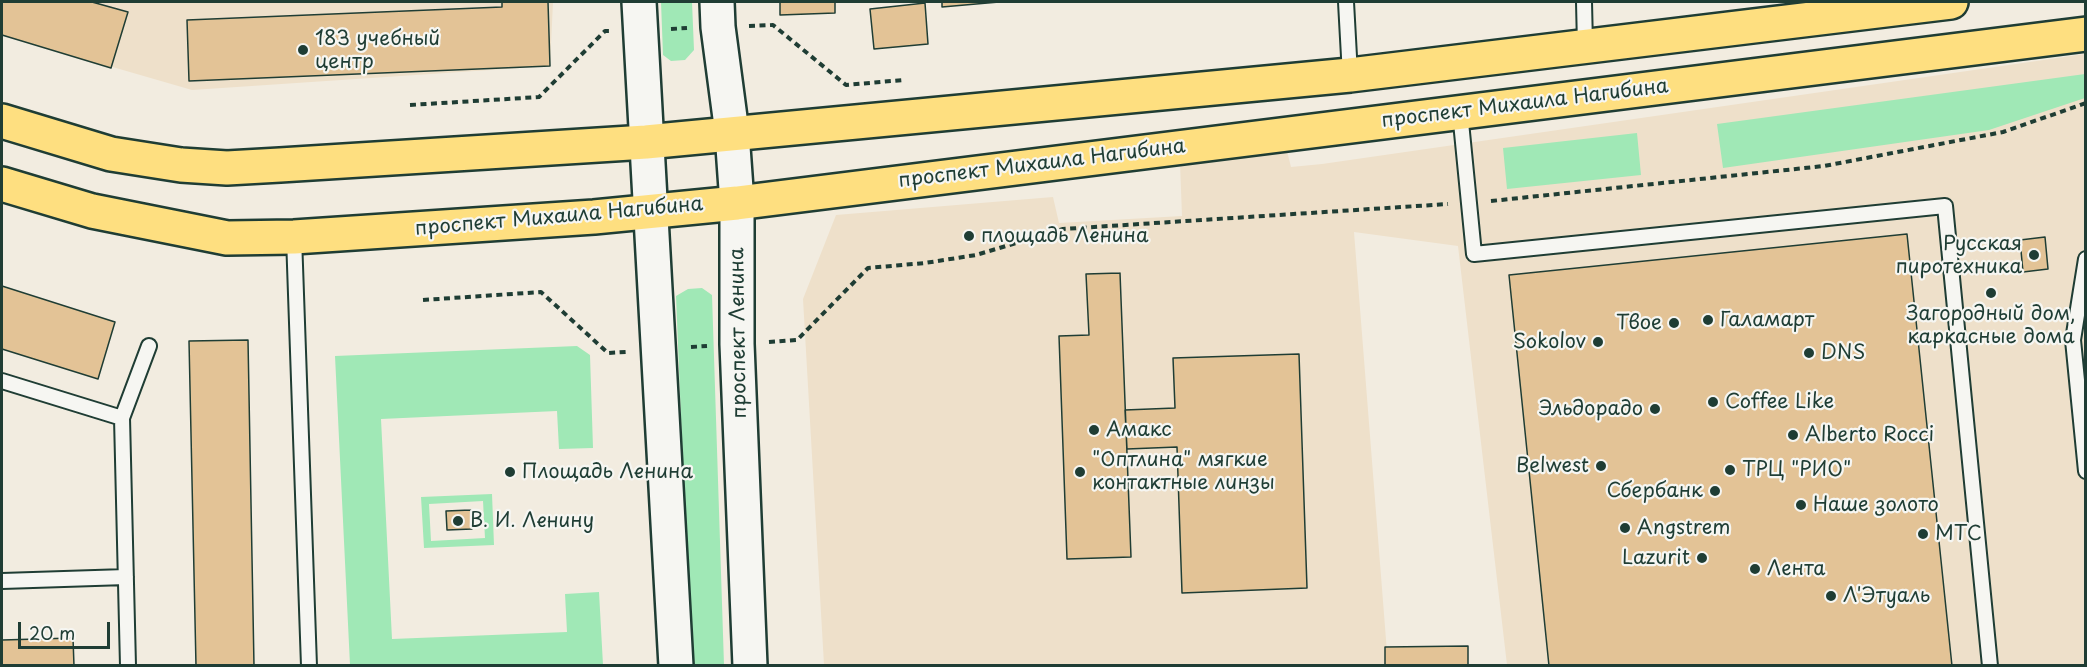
<!DOCTYPE html>
<meta charset="utf-8">
<style>
body{margin:0}
#map{position:relative;width:2087px;height:667px;overflow:hidden;background:#f2ece0;font-family:"Playpen Sans",sans-serif}
canvas{display:block}
.frame{position:absolute;inset:0;border:3px solid #1f3d34;pointer-events:none}
.scale{position:absolute;left:18px;top:622px;width:92px;height:27px;box-sizing:border-box;border:3px solid #1f3d34;border-top:0;padding-left:8px;font-size:18px;line-height:21px;white-space:nowrap;color:#1f3d34;-webkit-text-stroke:4px #f6f6f2;paint-order:stroke}
</style>
<div id="map">
<canvas width="2087" height="667"></canvas>
<div class="frame"></div>
<div class="scale">20 m</div>
</div>
<script>
const context = document.querySelector('canvas').getContext('2d');
context.lineJoin = 'round';
function fillPath(path, color) { context.fillStyle = color; context.fill(path, 'evenodd'); }
const poly = rows => new Path2D(rows.map(r => 'M' + r).join(''));
function stroke(path, color, width, dash) { context.strokeStyle = color; context.lineWidth = width; context.lineCap = dash ? 'butt' : 'round'; context.setLineDash(dash || []); context.stroke(path); }
function label(font, color, halo, rows, align = 'center') {
  context.font = font + ' "Playpen Sans",sans-serif'; context.lineWidth = 4.5; context.setLineDash([]); context.textBaseline = 'middle'; context.strokeStyle = halo; context.fillStyle = color; for (const [text, x, y, turn = 0] of rows) {
    context.save(); context.translate(x, y); context.rotate((+turn || 0) * Math.PI / 180); context.textAlign = isNaN(turn) ? turn : align; if (halo) context.strokeText(text, 0, 0); context.fillText(text, 0, 0); context.restore();
  }
}
fillPath(poly([
 [2,2,553,2,550,66,192,90,2,35],
 [2085,54,2085,665,1507,665,1458,246,1354,232,1388,665,824,665,803,299,836,215,1053,197,1059,223,1182,216,1180,163,1287,151,1291,167,1322,164]
]), '#eee0ca');
fillPath(poly([
 [661,2,692,2,694,50,685,60,671,61,663,55],
 [2085,74,2085,98,1989,130,1723,168,1717,124],
 [1637,133,1641,175,1507,189,1503,148],
 [702,288,712,295,724,665,691,665,676,296,688,289],
 [577,346,590,355,593,448,559,449,557,411,381,419,392,639,567,632,565,594,599,592,603,665,350,665,335,356],
 [492,494,494,545,424,548,421,497],
 [483,501,485,538,431,541,429,504]
]), '#a0e8b6');
const building = poly([
 [2,2,92,2,128,12,111,68,2,35,2,2],
 [502,2,548,2,550,66,189,81,187,20,502,7,502,2],
 [780,2,835,2,835,13,780,15,780,2],
 [942,2,999,2,942,7,942,2],
 [925,3,928,44,874,49,870,9,925,3],
 [1907,234,1952,666,1549,666,1509,275,1907,234],
 [2045,237,2048,269,2023,272,2020,240,2045,237],
 [1120,273,1131,557,1067,559,1059,336,1089,335,1086,274,1120,273],
 [2,286,115,322,98,379,2,349,2,286],
 [248,340,254,666,196,666,189,341,248,340],
 [1299,354,1307,588,1182,593,1177,447,1127,449,1125,410,1175,408,1173,358,1299,354],
 [471,510,472,529,447,530,446,511,471,510],
 [73,638,74,666,2,666,2,640,73,638],
 [1468,646,1468,666,1385,666,1385,647,1468,646]
]);
fillPath(building, '#e3c396');
stroke(building, '#1f3d34', 1.5);
const service = poly([
 [1346,2,1350,75],
 [1584,2,1585,45],
 [1460,112,1474,254,1945,206,1990,666],
 [294,237,309,666],
 [2086,259,2073,340,2086,471],
 [2,381,122,418],
 [2,581,126,577],
 [128,666,122,418,149,346]
]);
const secondary = poly([
 [639,2,676,666],
 [717,2,718,27,732,133,737,203,737,344,750,666]
]);
const primary = poly([
 [2,121,111,154,181,165,227,168,280,165,646,142,1350,75,1951,2],
 [2,184,92,211,227,238,294,237,594,217,737,203,2086,34]
]);
stroke(service, '#1f3d34', 18);
stroke(secondary, '#1f3d34', 38);
stroke(primary, '#1f3d34', 38);
stroke(poly([
 [749,26,773,25,846,85,903,80],
 [671,29,687,28],
 [410,105,539,97,605,31,609,31],
 [1491,201,1824,166,2003,132,2086,103],
 [423,300,541,292,608,353,626,352],
 [769,342,797,340,868,268,925,263,976,255,1063,229,1448,204],
 [691,347,707,346]
]), '#1f3d34', 4, [6, 4.5]);
stroke(service, '#f6f6f2', 14);
stroke(secondary, '#f6f6f2', 33);
stroke(primary, '#fedf80', 33);
for (const [x, y, r, color] of [
 [303,50,6,"#1f3d34"],
 [969,236,6,"#1f3d34"],
 [2034,255,6,"#1f3d34"],
 [1991,293,6,"#1f3d34"],
 [1708,320,6,"#1f3d34"],
 [1674,323,6,"#1f3d34"],
 [1598,342,6,"#1f3d34"],
 [1809,353,6,"#1f3d34"],
 [1713,402,6,"#1f3d34"],
 [1655,409,6,"#1f3d34"],
 [1094,430,6,"#1f3d34"],
 [1793,435,6,"#1f3d34"],
 [1601,466,6,"#1f3d34"],
 [1730,470,6,"#1f3d34"],
 [510,472,6,"#1f3d34"],
 [1080,472,6,"#1f3d34"],
 [1715,491,6,"#1f3d34"],
 [1801,505,6,"#1f3d34"],
 [458,521,6,"#1f3d34"],
 [1625,528,6,"#1f3d34"],
 [1923,534,6,"#1f3d34"],
 [1702,558,6,"#1f3d34"],
 [1755,569,6,"#1f3d34"],
 [1831,596,6,"#1f3d34"]
]) { const dot = new Path2D(); dot.arc(x, y, r, 0, 2 * Math.PI); context.fillStyle = color; context.fill(dot); stroke(dot, '#f6f6f2', 2); }
label('20px', '#1f3d34', '#f6f6f2', [
 ["183 учебный",315,39],
 ["центр",315,62],
 ["площадь Ленина",981,236],
 ["Русская",2022,244,"right"],
 ["пиротехника",2022,267,"right"],
 ["Загородный дом,",1991,314,"center"],
 ["каркасные дома",1991,337,"center"],
 ["Галамарт",1720,320],
 ["Твое",1662,323,"right"],
 ["Sokolov",1586,342,"right"],
 ["DNS",1821,353],
 ["Coffee Like",1725,402],
 ["Эльдорадо",1643,409,"right"],
 ["Амакс",1106,430],
 ["Alberto Rocci",1805,435],
 ["\"Оптлина\" мягкие",1092,460],
 ["контактные линзы",1092,483],
 ["Belwest",1589,466,"right"],
 ["ТРЦ \"РИО\"",1742,470],
 ["Площадь Ленина",522,472],
 ["Сбербанк",1703,491,"right"],
 ["Наше золото",1813,505],
 ["В. И. Ленину",470,521],
 ["Angstrem",1637,528],
 ["МТС",1935,534],
 ["Lazurit",1690,558,"right"],
 ["Лента",1767,569],
 ["Л'Этуаль",1843,596]
], 'left');
label('20px', '#1f3d34', '#f6f6f2', [
 ["проспект Михаила Нагибина",1525,104,-7],
 ["проспект Михаила Нагибина",1042,164,-7],
 ["проспект Михаила Нагибина",559,217,-5],
 ["проспект Ленина",739,333,-91]
]);
</script>
